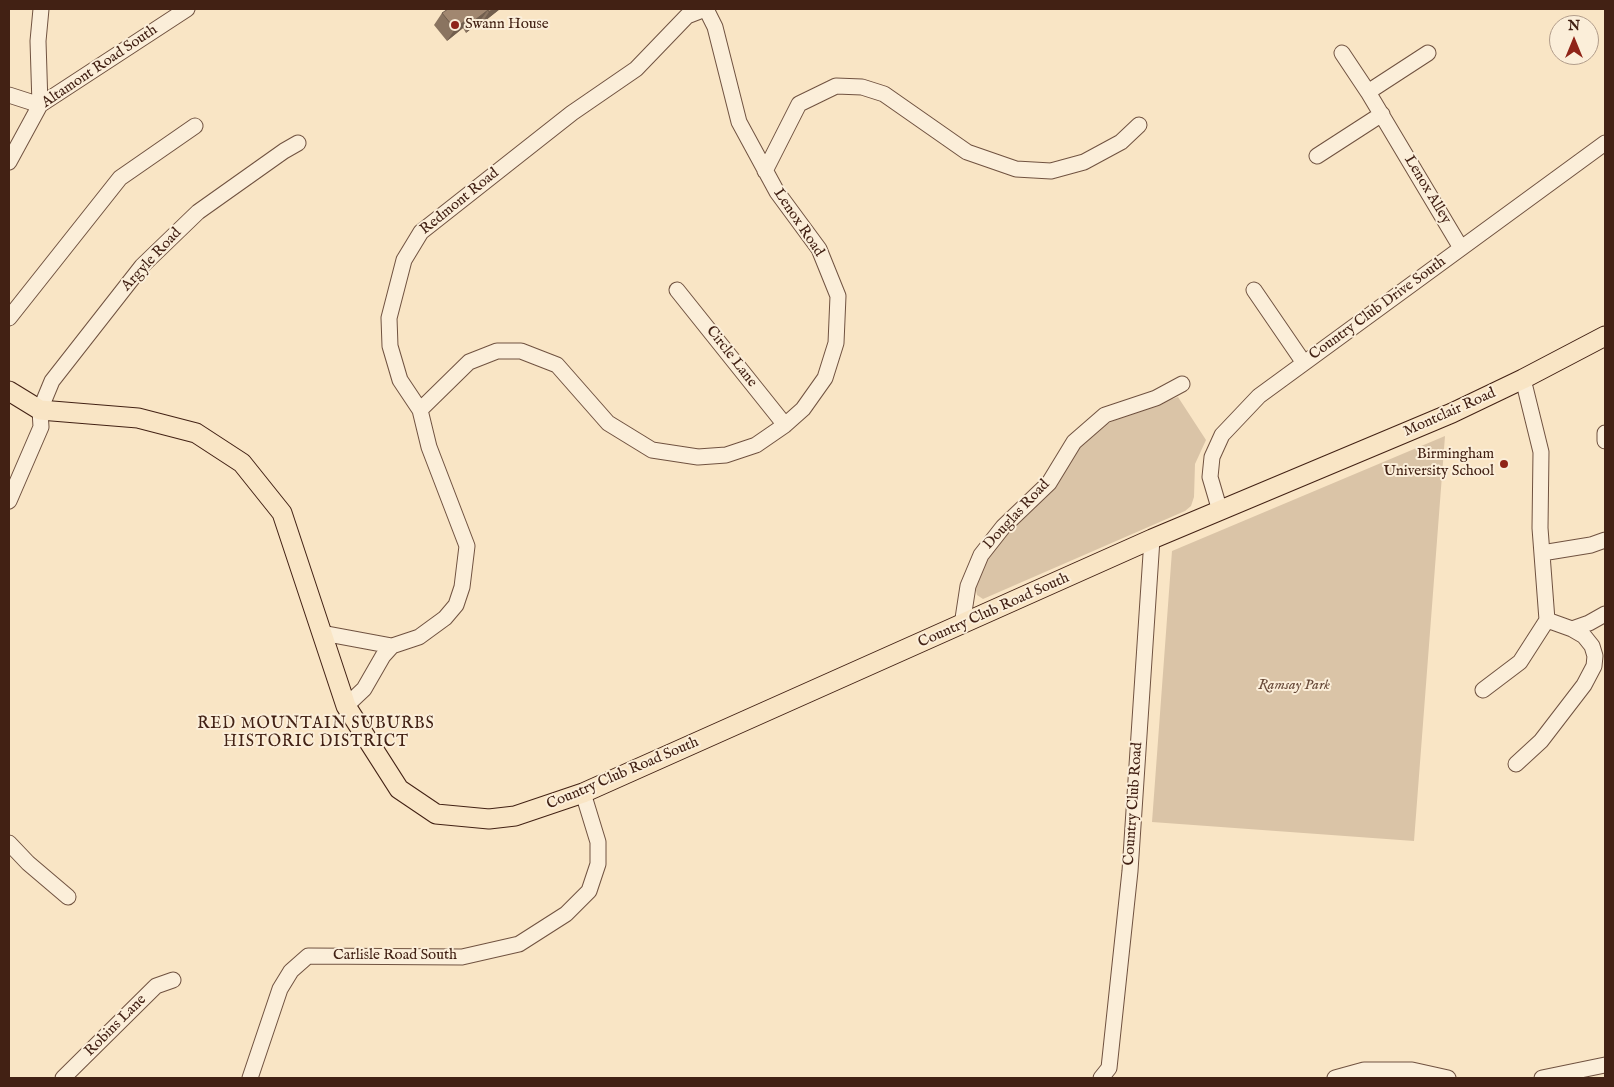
<!DOCTYPE html>
<style>
body{margin:0}
#map{position:relative;width:1614px;height:1087px;overflow:hidden;background:#f9e5c5;font-family:"IM FELL English",serif}
canvas{display:block}
.frame{position:absolute;inset:0;border:10px solid #422114;pointer-events:none}
.north{position:absolute;left:1549px;top:15px;width:50px;height:50px;box-sizing:border-box;background:#fbeed9;border:1px solid #b19c8a;border-radius:50%;rotate:0deg;font-size:14px;font-weight:700;line-height:20px;text-align:center;color:#422114}
.north::after{content:'';display:block;margin:auto;width:18px;height:22px;background:#8f2418;clip-path:polygon(50% 0,100% 100%,50% 72%,0 100%)}
</style>
<div id="map">
<canvas width="1614" height="1087"></canvas>
<div class="frame"></div>
<div class="north">N</div>
</div>
<script>
const context = document.querySelector('canvas').getContext('2d');
context.lineJoin = 'round';
function fillPath(path, color) { context.fillStyle = color; context.fill(path, 'evenodd'); }
const poly = rows => new Path2D(rows.map(r => 'M' + r).join(''));
function stroke(path, color, width, dash) { context.strokeStyle = color; context.lineWidth = width; context.lineCap = dash ? 'butt' : 'round'; context.setLineDash(dash || []); context.stroke(path); }
function label(font, color, halo, rows, align = 'center') {
  context.font = font + ' "IM FELL English",serif'; context.lineWidth = 4; context.setLineDash([]); context.textBaseline = 'middle'; context.strokeStyle = halo; context.fillStyle = color; for (const [text, x, y, turn = 0] of rows) {
    context.save(); context.translate(x, y); context.rotate((+turn || 0) * Math.PI / 180); context.textAlign = isNaN(turn) ? turn : align; if (halo) context.strokeText(text, 0, 0); context.fillText(text, 0, 0); context.restore();
  }
}
fillPath(poly([
 [1178,397,1206,440,1195,464,1194,497,1191,506,1185,511,983,599,977,595,975,586,979,566,1094,430,1126,415],
 [1445,436,1414,841,1152,822,1172,551]
]), '#dac4a7');
const minor = poly([
 [1342,53,1368,92],
 [1428,53,1368,92,1461,248],
 [9,95,40,105,38,41,41,9],
 [1317,156,1382,114],
 [9,162,40,105,187,9],
 [765,171,799,104,836,86,862,87,884,94,967,152,1016,169,1051,171,1084,162,1121,142,1139,125],
 [677,290,785,425],
 [1254,290,1304,363],
 [9,318,120,178,195,126],
 [420,410,469,362,497,351,521,351,557,365,608,423,652,450,698,457,726,455,756,445,785,425,803,409,825,378,836,343,838,296,819,249,777,192,739,122,715,27,706,9],
 [1605,433,1605,441],
 [9,501,41,427,40,410,52,381,142,266,198,212,284,151,298,143],
 [1220,511,1210,477,1212,457,1222,435,1259,396,1605,143],
 [1542,553,1591,545,1605,540],
 [962,625,968,586,981,555,1003,527,1049,483,1074,442,1105,415,1156,398,1182,384],
 [1572,629,1589,623,1605,614],
 [322,633,392,646],
 [1483,690,1520,662,1547,620,1540,528,1541,452,1523,379],
 [346,706,364,689,383,656,392,646,419,637,445,618,456,605,462,587,467,546,429,447,420,410,400,380,390,346,389,318,404,260,421,232,572,113,636,69,687,16,705,9],
 [1516,764,1541,741,1584,685,1594,666,1595,656,1592,646,1584,636,1572,629,1547,620],
 [9,843,28,863,68,897],
 [63,1078,156,986,173,980],
 [250,1078,280,989,291,971,308,956,462,957,519,944,566,914,589,891,598,864,598,842,583,793],
 [1101,1078,1109,1068,1130,871,1152,539],
 [1335,1078,1364,1070,1412,1070,1448,1078],
 [1542,1078,1605,1065]
]);
const major = poly([
 [9,391,40,410,138,418,196,433,242,463,282,513,346,706,399,789,436,814,489,819,515,816,583,793,1152,539,1452,413,1523,379,1605,336]
]);
stroke(minor, '#705240', 17);
stroke(major, '#422114', 21);
stroke(minor, '#fbeed9', 15);
stroke(major, '#f9e5c5', 19);
fillPath(poly([
 [500,9,481,24,479,22,466,33,463,28,447,41,434,25,442,13]
]), '#8a7460');
fillPath(poly([
 [493,9,500,9,481,24,489,12],
 [488,10,479,22,466,33,475,20],
 [471,16,463,28,447,41,455,29]
]), '#715e4e');
const building = poly([
 [448,9,493,9,489,12,488,10,475,20,471,16,455,29,442,13,448,9]
]);
fillPath(building, '#a18770');
stroke(building, '#715e4e', 1);
for (const [x, y, r, color] of [
 [455,25,5,"#8f2418"],
 [1504,464,5,"#8f2418"]
]) { const dot = new Path2D(); dot.arc(x, y, r, 0, 2 * Math.PI); context.fillStyle = color; context.fill(dot); stroke(dot, '#fbeed9', 2); }
label('15px', '#422114', '#fbeed9', [
 ["Swann House",465,25],
 ["Birmingham",1494,455,"right"],
 ["University School",1494,472,"right"]
], 'left');
label('15px', '#422114', '#fbeed9', [
 ["Altamont Road South",100,67,-34],
 ["Lenox Alley",1427,190,59],
 ["Redmont Road",460,202,-39],
 ["Lenox Road",798,223,56],
 ["Argyle Road",152,260,-47],
 ["Country Club Drive South",1378,309,-36],
 ["Circle Lane",731,357,52],
 ["Montclair Road",1450,413,-24],
 ["Douglas Road",1017,515,-47],
 ["Country Club Road South",994,611,-24],
 ["Country Club Road South",623,774,-23],
 ["Country Club Road",1134,804,-86],
 ["Carlisle Road South",395,956],
 ["Robins Lane",116,1026,-45]
]);
label('italic 15px', '#684a39', '#fbeed9', [
 ["Ramsay Park",1294,686]
]);
context.letterSpacing = '1px';
label('16px', '#422114', '#fbeed9', [
 ["RED MOUNTAIN SUBURBS",316,725],
 ["HISTORIC DISTRICT",316,743]
]);
context.letterSpacing = '0px';
</script>
